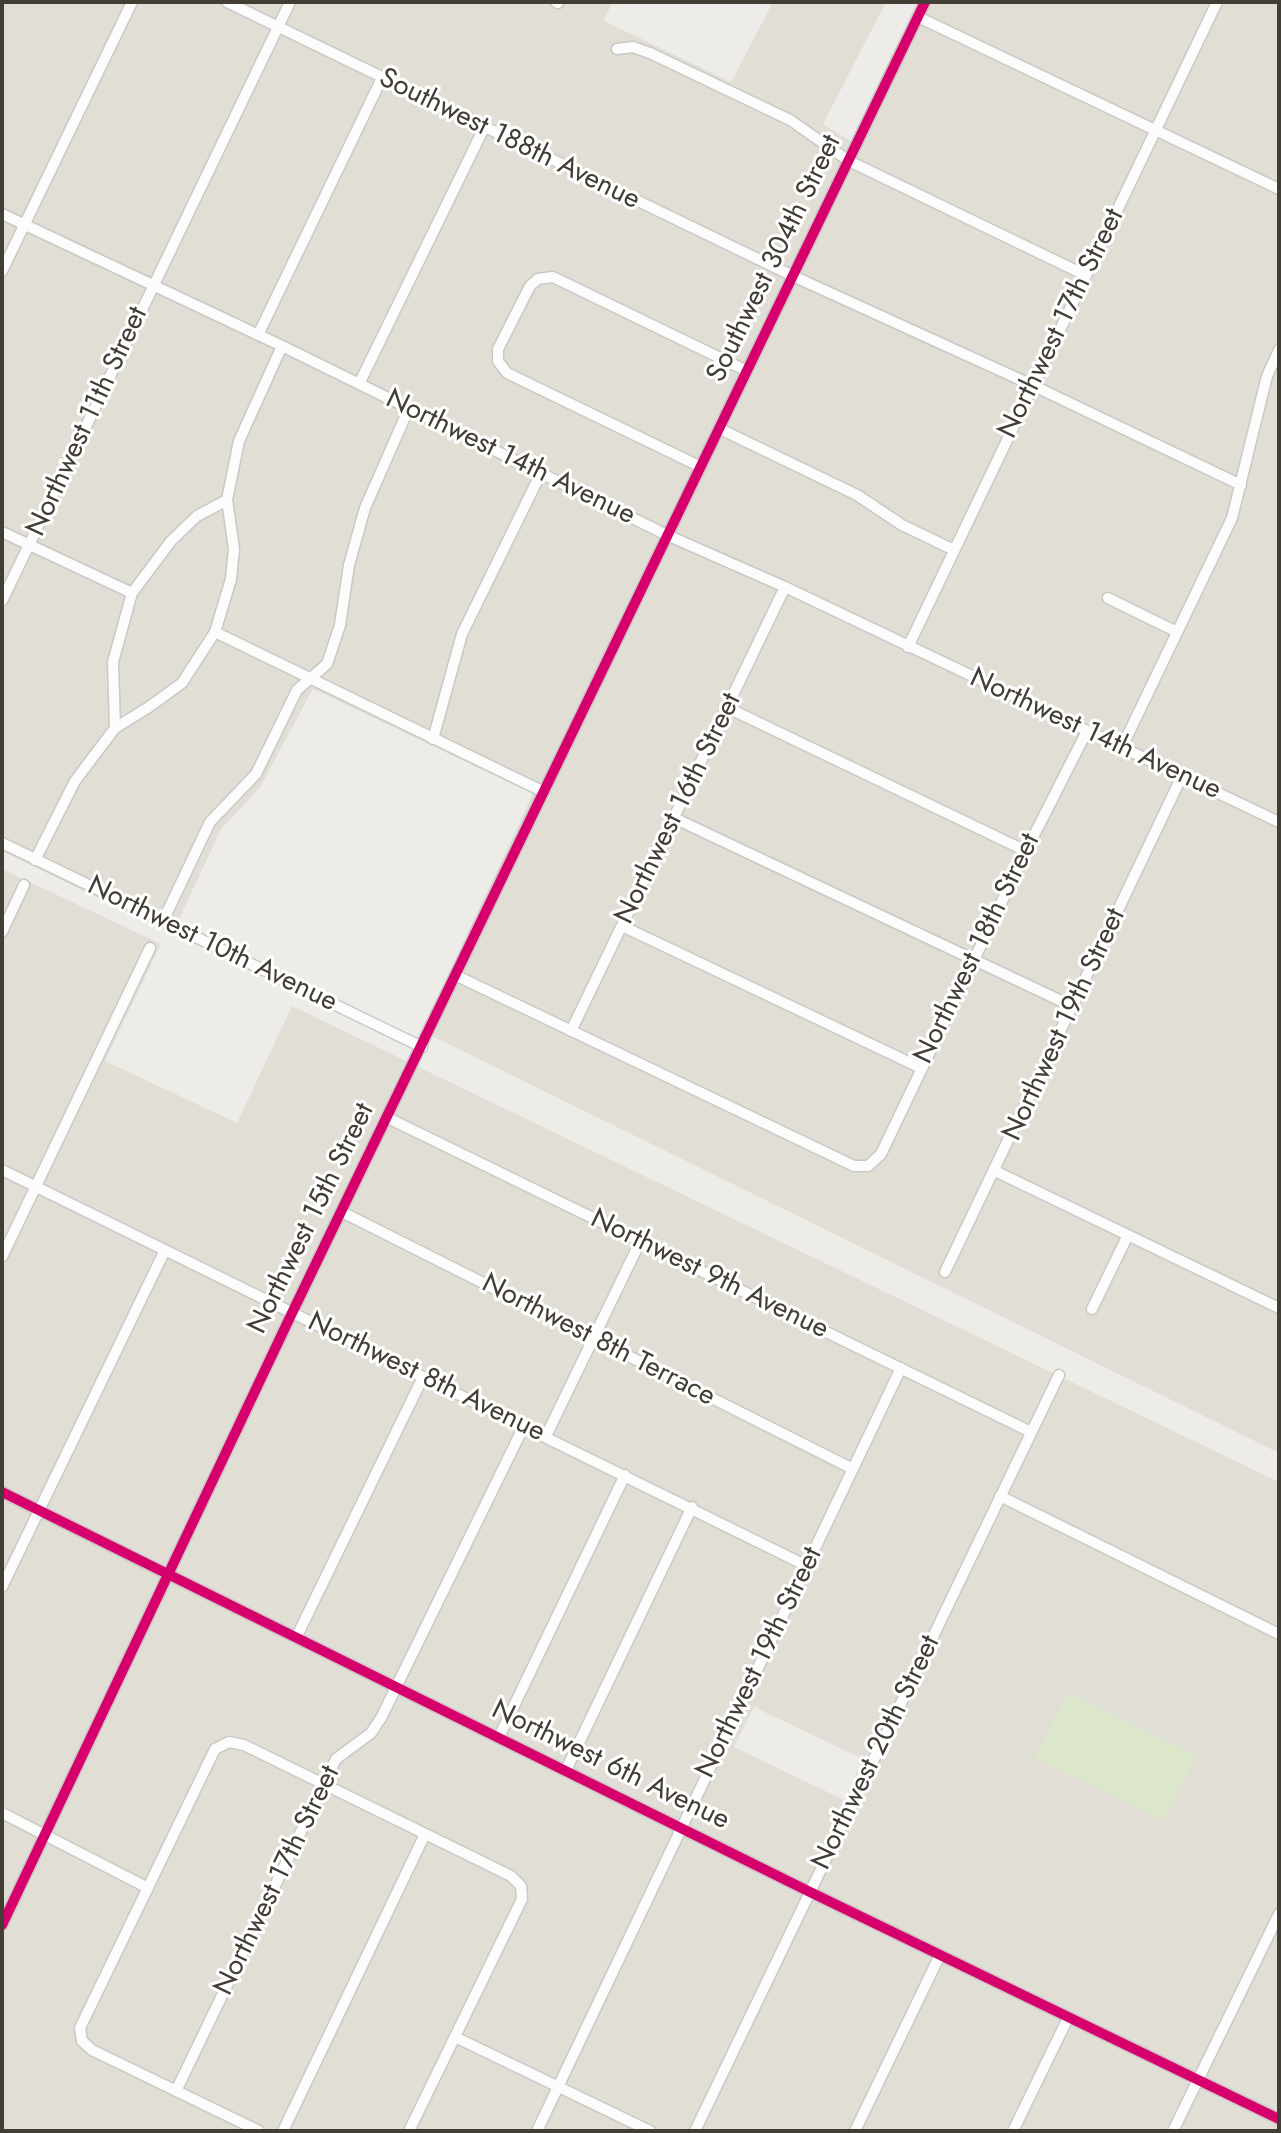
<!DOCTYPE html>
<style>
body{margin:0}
#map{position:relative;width:1281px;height:2133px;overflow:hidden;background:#eeece8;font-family:Jost,sans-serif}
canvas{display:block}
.frame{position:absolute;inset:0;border:4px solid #423d35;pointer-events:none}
</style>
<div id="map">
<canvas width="1281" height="2133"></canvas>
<div class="frame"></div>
</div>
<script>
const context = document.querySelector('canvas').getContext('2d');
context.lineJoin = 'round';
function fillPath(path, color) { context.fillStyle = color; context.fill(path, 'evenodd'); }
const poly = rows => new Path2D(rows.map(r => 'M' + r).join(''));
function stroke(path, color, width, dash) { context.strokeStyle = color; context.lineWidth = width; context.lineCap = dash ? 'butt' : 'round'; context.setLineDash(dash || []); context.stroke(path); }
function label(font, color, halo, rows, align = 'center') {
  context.font = font + ' Jost,sans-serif'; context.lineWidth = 6; context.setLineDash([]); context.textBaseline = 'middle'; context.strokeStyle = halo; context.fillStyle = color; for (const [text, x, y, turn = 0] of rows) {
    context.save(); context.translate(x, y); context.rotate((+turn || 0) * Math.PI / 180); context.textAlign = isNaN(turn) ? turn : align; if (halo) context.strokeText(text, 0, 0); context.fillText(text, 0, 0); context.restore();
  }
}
fillPath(poly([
 [2,2,612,2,604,21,731,82,773,2,882,2,885,4,823,124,851,141,917,2,1279,2,1279,1453,422,1031,533,794,313,689,259,789,221,829,172,934,2,851],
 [2,869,161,944,105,1061,237,1123,292,1006,1279,1482,1279,2131,2,2131],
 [754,1707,863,1759,844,1800,734,1747]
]), '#e1ded6');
fillPath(poly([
 [1068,1692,1196,1755,1163,1820,1035,1758]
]), '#dbe6ca');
const minor = poly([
 [227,2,793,276,1032,385,1241,485],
 [556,2,558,3],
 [918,17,1279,189],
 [617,49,633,47,650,53,790,120,849,161,1085,275],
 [2,214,282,346,669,536,785,587,1279,822],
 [2,271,132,2],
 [258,335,382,78],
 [359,384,484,128],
 [720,429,857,495,902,525,954,550],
 [701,467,507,373,498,361,498,349,530,286,538,279,553,277,747,371],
 [2,532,132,593],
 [1108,598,1177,632],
 [2,601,290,2],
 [215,632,544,792],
 [908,647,1217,2],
 [728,708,1026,851],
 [115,728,113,662,132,593,171,541,197,516,227,500],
 [433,739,462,634,540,475],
 [1122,747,1232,518,1267,376,1279,350],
 [674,818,1074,1007],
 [2,843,422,1047],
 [35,860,75,781,115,728,149,707,182,683,215,632,231,579,234,549,227,500,239,441,282,346],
 [163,921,210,822,256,774,297,690,327,664,340,625,349,565,365,508,409,408],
 [622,926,921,1068],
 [2,932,24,885],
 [457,976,854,1166,868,1166,881,1154,1026,851,1087,731],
 [571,1031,785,587],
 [388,1118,1031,1432],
 [2,1170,807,1566],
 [995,1171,1279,1308],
 [342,1212,853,1469],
 [2,1257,150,948],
 [945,1272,1182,776],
 [1092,1309,1128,1235],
 [546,1436,640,1242],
 [2,1492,810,1892,1279,2119],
 [1000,1496,1279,1634],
 [2,1587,165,1250],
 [296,1638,423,1377],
 [499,1737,625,1475],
 [566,1770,692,1507],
 [2,1813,148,1888],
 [2,1925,292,1313,925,2],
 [455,2037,650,2131],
 [176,2091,336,1759,371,1733,381,1718,524,1426],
 [259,2131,92,2050,82,2041,80,2028,215,1749,229,1742,244,1745,511,1876,521,1886,522,1899,409,2131],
 [283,2131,425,1834],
 [537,2131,901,1368],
 [695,2131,1059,1375],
 [855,2131,940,1955],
 [1013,2131,1068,2018],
 [1173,2131,1279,1914]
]);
stroke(minor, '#cac8c4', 13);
stroke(minor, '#fcfcfc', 10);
stroke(poly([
 [2,1492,810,1892,1279,2119],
 [2,1925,292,1313,925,2]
]), '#d6006c', 10);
label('28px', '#423d35', '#fff', [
 ["Southwest 188th Avenue",509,140,26],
 ["Southwest 304th Street",775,259,-64],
 ["Northwest 17th Street",1062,324,-64],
 ["Northwest 11th Street",88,422,-65],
 ["Northwest 14th Avenue",510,458,26],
 ["Northwest 14th Avenue",1095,735,25],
 ["Northwest 16th Street",679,809,-64],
 ["Northwest 10th Avenue",212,945,26],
 ["Northwest 18th Street",978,949,-64],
 ["Northwest 19th Street",1065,1025,-65],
 ["Northwest 15th Street",312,1219,-64],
 ["Northwest 9th Avenue",709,1275,26],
 ["Northwest 8th Terrace",598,1341,27],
 ["Northwest 8th Avenue",426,1378,26],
 ["Northwest 19th Street",760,1663,-64],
 ["Northwest 20th Street",877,1753,-64],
 ["Northwest 6th Avenue",610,1766,26],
 ["Northwest 17th Street",278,1881,-64]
]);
</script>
